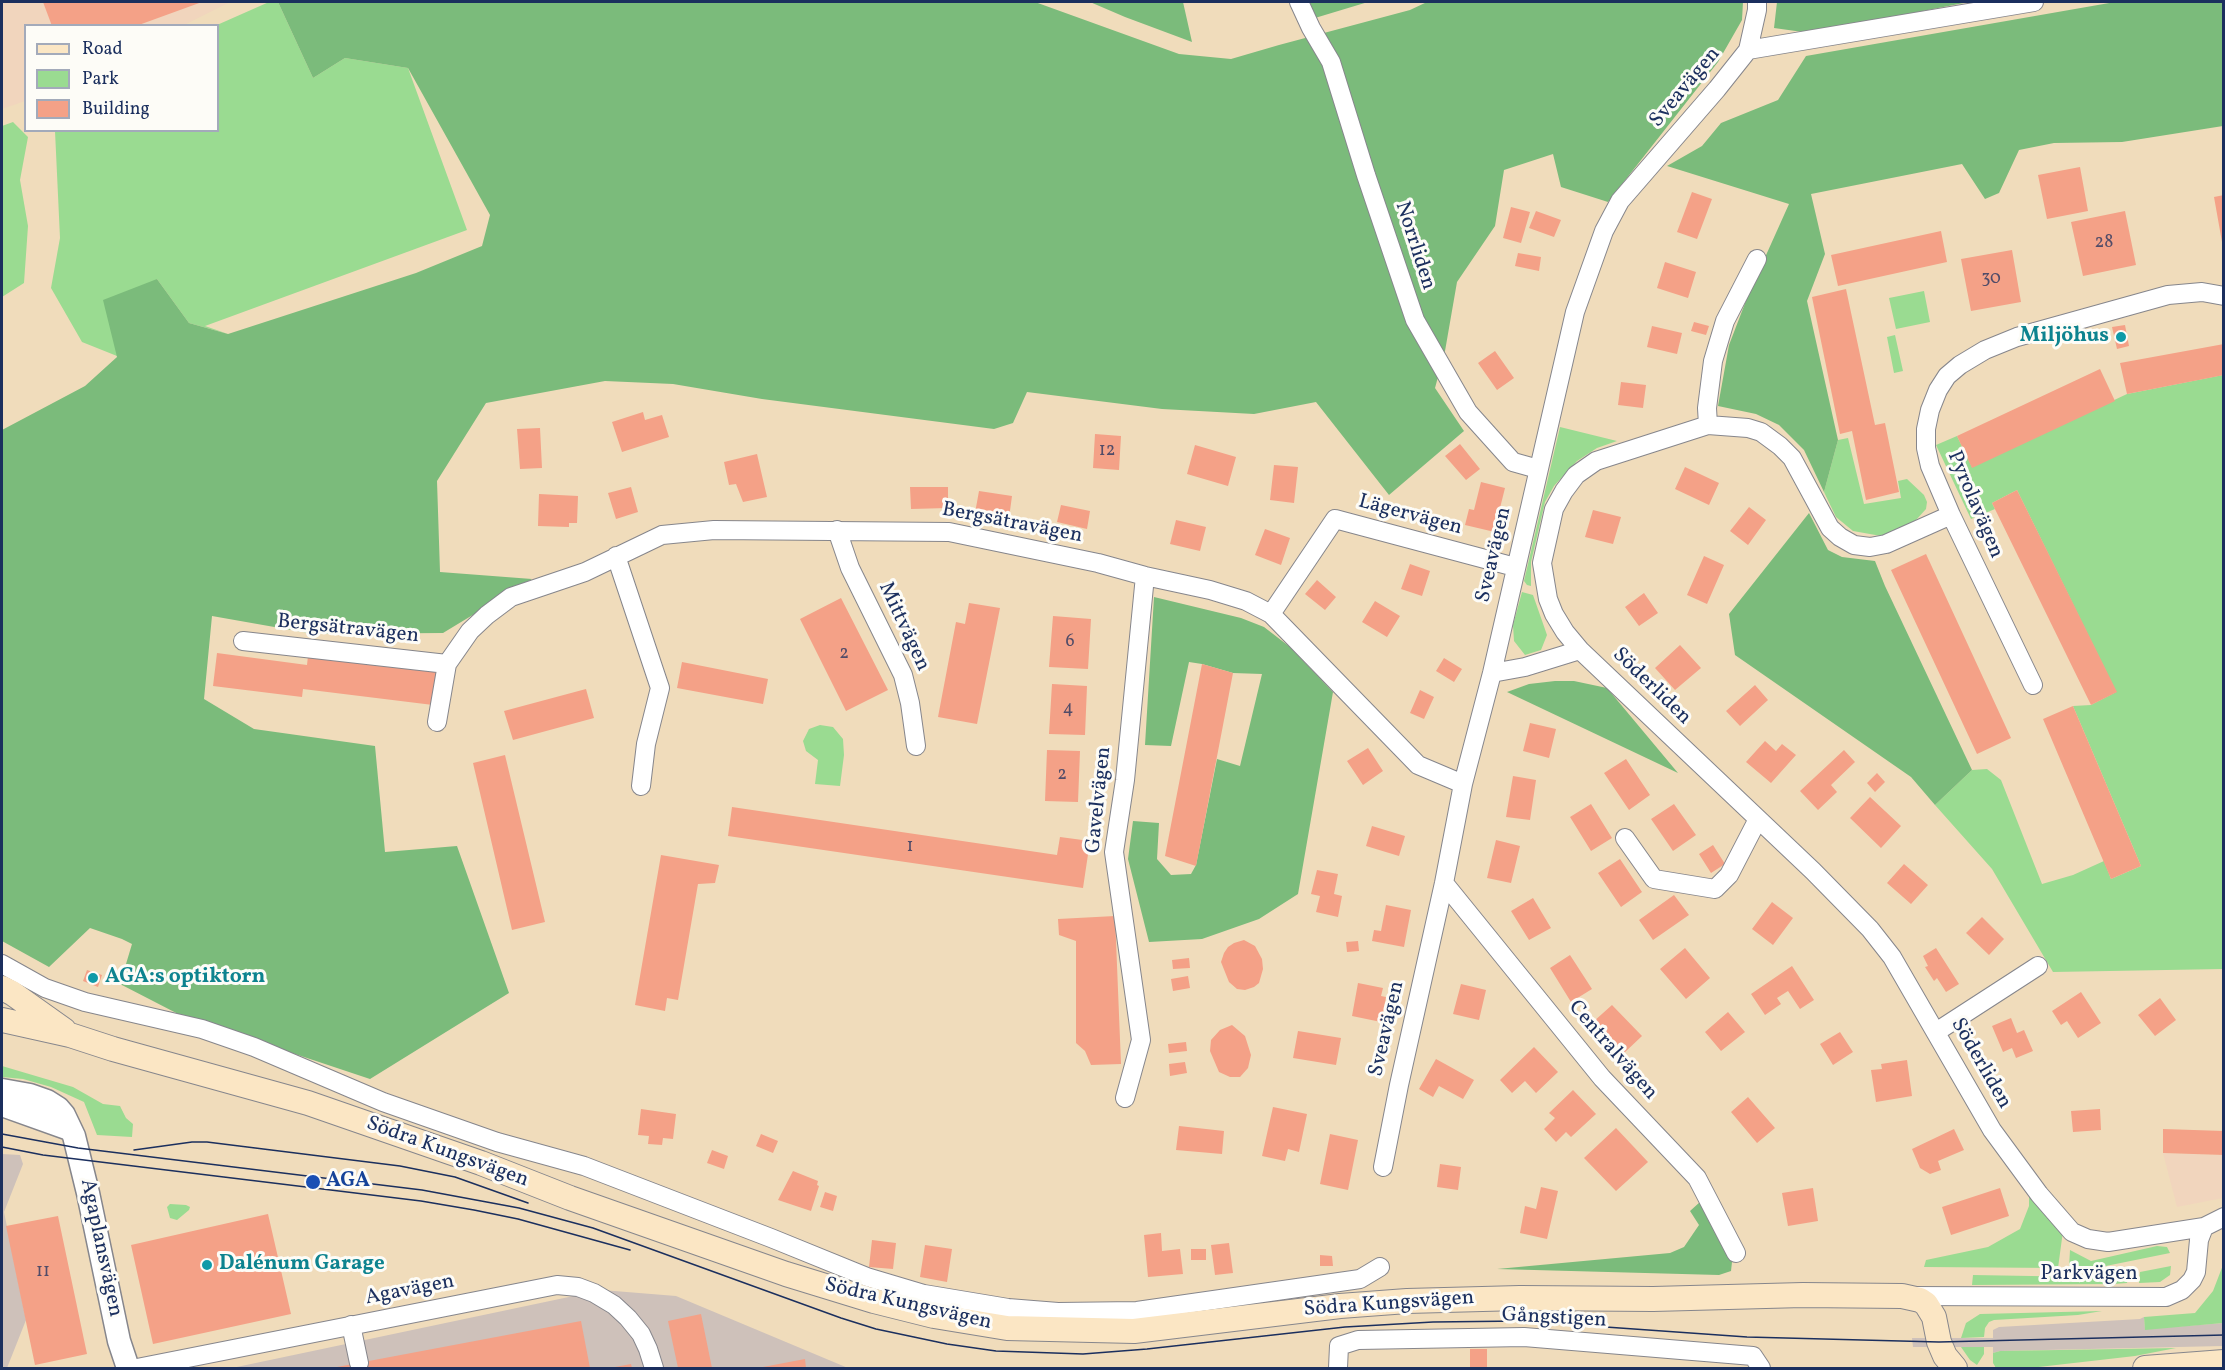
<!DOCTYPE html>
<meta charset="utf-8">
<style>
body{margin:0}
#map{position:relative;width:2225px;height:1370px;overflow:hidden;background:#f0dcbb;font-family:Vollkorn,serif}
canvas{display:block}
.frame{position:absolute;inset:0;border:3px solid #1b2f5e;pointer-events:none}
.legend{position:absolute;left:24px;top:24px;width:195px;height:108px;box-sizing:border-box;background:#fdfcf7;border:2px solid #a3aaba;margin:0;padding:8px 10px;list-style:none;font-size:18px;color:#1b2f5e}
.legend li{display:flex;align-items:center;gap:12px;height:30px}
.legend b{width:30px;border:2px solid #a3aaba}
</style>
<div id="map">
<canvas width="2225" height="1370"></canvas>
<div class="frame"></div>
<ul class="legend">
<li><b style="height:8px;background:#fbe6c4"></b>Road</li>
<li><b style="height:16px;background:#9adb91"></b>Park</li>
<li><b style="height:16px;background:#f4a187"></b>Building</li>
</ul>
</div>
<script>
const context = document.querySelector('canvas').getContext('2d');
context.lineJoin = 'round';
function fillPath(path, color) { context.fillStyle = color; context.fill(path, 'evenodd'); }
const poly = rows => new Path2D(rows.map(r => 'M' + r).join(''));
function stroke(path, color, width, dash) { context.strokeStyle = color; context.lineWidth = width; context.lineCap = dash ? 'butt' : 'round'; context.setLineDash(dash || []); context.stroke(path); }
function label(font, color, halo, rows, align = 'center') {
  context.font = font + ' Vollkorn,serif'; context.lineWidth = 6; context.setLineDash([]); context.textBaseline = 'middle'; context.strokeStyle = halo; context.fillStyle = color; for (const [text, x, y, turn = 0] of rows) {
    context.save(); context.translate(x, y); context.rotate((+turn || 0) * Math.PI / 180); context.textAlign = isNaN(turn) ? turn : align; if (halo) context.strokeText(text, 0, 0); context.fillText(text, 0, 0); context.restore();
  }
}
fillPath(poly([
 [2,2,230,2,184,25,26,26,25,101,2,109],
 [2163,1153,2223,1155,2223,1198,2177,1207]
]), '#f1d5bd');
fillPath(poly([
 [2,1154,20,1155,23,1164,4,1212,26,1320,7,1368,2,1368],
 [602,1290,676,1296,848,1368,232,1368],
 [2144,1317,2145,1329,2224,1323,2223,1346,2000,1351,1993,1353,1993,1347,1913,1347,1912,1338,1993,1338,1993,1330,1999,1327,2140,1319]
]), '#cec1ba');
fillPath(poly([
 [269,2,278,2,313,78,345,58,408,68,467,230,205,326,228,334,189,323,157,279,117,356,82,342,51,288,60,238,55,131,218,130,217,25],
 [13,122,28,137,20,180,28,226,24,283,2,297,2,126],
 [1924,291,1930,322,1896,329,1889,298],
 [1895,335,1903,371,1894,373,1887,337],
 [2223,375,2223,969,2053,972,1992,869,1935,805,1972,770,1987,769,2001,780,2042,884,2073,875,2104,861,2111,879,2141,866,2073,706,2091,705,2116,692,2017,490,1992,503,1995,509,1971,519,1936,445,1957,436,1972,467,2127,394],
 [1560,427,1617,441,1597,448,1577,461,1554,486,1545,502,1531,562,1531,586,1527,585,1524,581],
 [1848,438,1864,504,1901,498,1898,481,1907,479,1924,495,1927,502,1926,509,1916,520,1899,531,1881,536,1853,531,1836,517,1824,492,1838,440],
 [1522,592,1533,595,1547,635,1541,650,1525,655,1514,641,1513,625],
 [820,725,833,727,843,739,844,755,840,786,815,784,818,760,806,751,803,741,809,729],
 [2,1066,73,1087,103,1104,120,1106,126,1118,133,1124,132,1137,97,1135,84,1102,51,1087,23,1079,2,1077],
 [2029,1195,2063,1231,2058,1268,1924,1267,1926,1260,1988,1247,2020,1229,2029,1206],
 [170,1204,186,1205,190,1207,189,1210,177,1220,170,1218,167,1207],
 [2157,1246,2167,1247,2170,1253,2086,1270,2069,1267,2070,1250,2091,1261],
 [2223,1265,2223,1323,2145,1330,2144,1317,2195,1313,2213,1291],
 [2171,1266,2170,1275,2160,1282,2139,1283,2140,1272],
 [2130,1272,2127,1283,2114,1284,1972,1285,1973,1275,2089,1277],
 [2102,1311,2078,1315,1994,1320,1989,1322,1985,1328,1984,1337,1961,1338,1966,1323,1980,1314],
 [1961,1347,1984,1347,1984,1354,1977,1365,1970,1360],
 [2176,1348,2135,1356,2030,1368,1996,1368,1993,1363,1993,1353,2000,1351]
]), '#9adb91');
fillPath(poly([
 [278,2,1035,2,1179,54,1231,59,1279,45,1410,10,1427,2,1743,2,1742,20,1718,62,1608,202,1561,187,1553,154,1504,170,1495,226,1457,282,1445,351,1435,388,1464,431,1389,495,1316,402,1254,414,1162,409,1027,392,1013,423,994,429,762,399,673,384,605,381,486,403,437,481,440,572,532,579,443,633,314,634,212,616,204,699,254,729,375,746,385,852,457,846,509,993,370,1079,184,1017,120,984,132,944,122,939,90,928,49,967,2,941,2,430,85,386,117,357,103,300,157,279,189,323,228,334,416,273,482,246,490,215,408,68,345,58,313,78],
 [1090,2,1183,2,1192,42,1125,17],
 [1308,2,1368,2,1315,18],
 [1777,2,1969,2,1810,33,1774,28],
 [2115,2,2223,2,2223,126,2122,142,2054,143,2019,150,1999,193,1985,199,1962,164,1811,194,1825,254,1807,301,1838,440,1824,492,1804,450,1779,425,1756,414,1718,406,1729,345,1749,293,1789,204,1667,166,1702,146,1721,123,1778,100,1806,56],
 [1809,513,1828,550,1842,557,1875,561,1885,586,1972,770,1935,805,1911,777,1735,655,1729,614],
 [1154,597,1241,618,1264,627,1290,647,1333,692,1298,894,1259,919,1202,939,1149,942,1128,859,1133,821,1159,823,1157,859,1171,875,1191,874,1196,865,1217,759,1240,766,1262,674,1233,673,1202,664,1189,662,1171,746,1145,745],
 [1555,681,1574,681,1607,688,1678,773,1507,692,1529,684],
 [1700,1202,1718,1227,1732,1262,1731,1271,1719,1275,1497,1269,1670,1253,1684,1247,1699,1225,1690,1211]
]), '#7bbb7b');
fillPath(poly([
 [43,2,202,2,136,26,52,26],
 [2080,167,2088,211,2047,219,2038,175],
 [1692,192,1712,199,1697,239,1677,232],
 [2224,195,2224,242,2222,242,2214,197],
 [1511,207,1530,212,1521,243,1503,238],
 [1536,211,1561,220,1554,237,1529,228],
 [2125,211,2136,265,2083,276,2071,222],
 [1941,231,1947,262,1838,286,1831,255],
 [2012,250,2021,302,1971,311,1961,259],
 [1518,253,1541,257,1539,271,1515,266],
 [1665,262,1696,272,1688,298,1657,288],
 [1846,289,1875,425,1885,423,1899,492,1866,500,1852,431,1840,434,1812,297],
 [1694,322,1709,326,1706,335,1691,331],
 [2125,325,2129,346,2117,349,2112,327],
 [1652,326,1682,333,1677,354,1647,347],
 [2224,344,2224,375,2127,394,2120,363],
 [1495,351,1514,378,1497,390,1478,363],
 [2100,369,2115,401,1972,468,1957,436],
 [1621,382,1646,385,1643,408,1618,405],
 [643,412,645,420,662,415,669,437,622,452,612,422],
 [540,428,542,468,520,469,517,429],
 [1095,434,1121,436,1119,470,1093,468],
 [1460,444,1480,469,1466,480,1445,456],
 [1195,445,1236,457,1228,486,1187,474],
 [757,454,767,497,743,502,736,484,729,485,724,462],
 [1274,465,1298,467,1294,503,1270,500],
 [1685,467,1719,483,1709,505,1675,489],
 [1481,482,1505,488,1498,516,1503,518,1499,533,1465,525,1469,509,1474,510],
 [631,487,638,512,616,519,608,493],
 [910,487,948,487,948,508,911,509],
 [2017,490,2117,692,2091,705,1992,503],
 [979,491,1012,496,1009,518,975,513],
 [539,494,578,496,577,523,569,523,569,527,538,526],
 [1061,505,1090,511,1087,529,1057,522],
 [1749,507,1766,520,1748,545,1730,531],
 [1593,510,1621,517,1613,544,1585,537],
 [1176,520,1206,527,1200,551,1170,544],
 [1265,529,1290,538,1281,565,1255,555],
 [1926,554,2011,738,1977,754,1891,570],
 [1704,556,1724,565,1707,604,1687,595],
 [1410,564,1430,571,1422,596,1401,589],
 [1317,580,1336,597,1325,610,1305,594],
 [1644,593,1658,613,1639,626,1625,607],
 [841,598,888,690,846,711,800,619],
 [1375,601,1400,616,1387,637,1362,622],
 [969,603,1000,608,977,724,938,717,956,622,965,624],
 [1053,616,1091,619,1088,669,1049,667],
 [1680,645,1701,668,1675,690,1655,668],
 [217,653,307,665,308,656,437,672,433,705,303,689,302,697,213,686],
 [1444,658,1462,669,1454,682,1436,671],
 [682,662,768,679,763,704,677,688],
 [1202,664,1233,673,1196,866,1165,856],
 [1052,684,1087,686,1085,735,1049,734],
 [1755,685,1768,700,1740,726,1726,711],
 [586,689,594,718,513,740,504,711],
 [1420,690,1434,697,1424,719,1410,713],
 [2073,706,2141,866,2111,879,2043,719],
 [1530,723,1556,729,1549,758,1523,751],
 [1765,741,1776,751,1782,744,1796,755,1771,783,1746,762],
 [1368,748,1383,771,1363,785,1347,761],
 [1047,750,1080,751,1078,802,1045,801],
 [1844,750,1855,762,1831,785,1837,792,1818,810,1800,791],
 [505,755,545,922,512,930,473,763],
 [1626,759,1650,795,1629,810,1604,773],
 [1877,773,1885,782,1875,792,1867,783],
 [1513,776,1536,780,1530,820,1506,817],
 [1870,797,1901,826,1881,848,1850,818],
 [1591,804,1612,838,1591,851,1570,817],
 [1674,804,1696,835,1673,851,1651,819],
 [732,807,1057,855,1060,837,1090,841,1083,888,728,836],
 [1372,826,1405,836,1399,856,1366,846],
 [1496,840,1520,846,1511,883,1487,878],
 [1713,845,1725,864,1711,873,1699,854],
 [661,855,719,865,715,883,698,884,678,1000,667,998,665,1011,635,1005],
 [1620,859,1642,892,1621,907,1598,873],
 [1904,864,1928,885,1911,904,1887,883],
 [1317,870,1338,874,1334,894,1342,896,1338,917,1316,912,1320,896,1311,894],
 [1674,895,1689,915,1653,940,1639,920],
 [1533,898,1551,928,1529,940,1511,911],
 [1772,902,1793,918,1773,945,1752,929],
 [1386,905,1411,910,1404,947,1372,941,1374,930,1381,931],
 [1115,916,1121,1064,1091,1065,1085,1051,1076,1043,1076,941,1059,935,1058,919],
 [1982,917,2004,939,1989,955,1966,933],
 [1244,940,1255,946,1262,959,1263,969,1259,983,1254,987,1245,990,1237,989,1229,982,1221,962,1224,953,1228,947,1234,943],
 [1358,941,1359,951,1347,952,1346,942],
 [1685,948,1710,978,1686,999,1660,969],
 [1936,948,1959,984,1946,992,1937,978,1934,981,1925,967,1928,966,1923,956],
 [1570,955,1592,989,1571,1002,1550,968],
 [1189,958,1190,968,1173,969,1172,960],
 [1792,966,1814,1000,1800,1009,1788,991,1777,998,1781,1004,1765,1015,1751,994],
 [87,970,102,975,98,987,83,981],
 [1188,976,1190,988,1173,991,1171,979],
 [1358,983,1383,988,1381,996,1386,997,1381,1022,1352,1016],
 [1461,984,1486,990,1479,1020,1453,1014],
 [2081,992,2101,1023,2078,1038,2067,1021,2061,1025,2052,1011],
 [2160,998,2176,1020,2155,1036,2138,1015],
 [1612,1005,1642,1036,1623,1054,1593,1022],
 [1728,1012,1745,1032,1721,1051,1705,1032],
 [2011,1018,2017,1033,2024,1030,2033,1051,2016,1058,2012,1048,2003,1052,1992,1026],
 [1232,1025,1245,1036,1251,1055,1248,1068,1240,1077,1230,1077,1219,1072,1210,1051,1211,1040,1220,1030],
 [1298,1031,1341,1038,1336,1065,1293,1058],
 [1840,1032,1853,1052,1833,1065,1820,1044],
 [1186,1042,1187,1051,1169,1053,1168,1044],
 [1534,1047,1558,1072,1536,1093,1525,1081,1512,1093,1500,1080],
 [1436,1059,1474,1080,1463,1099,1439,1086,1433,1097,1419,1089],
 [1907,1060,1912,1096,1876,1102,1871,1070,1882,1069,1881,1064],
 [1185,1062,1187,1073,1170,1076,1169,1064],
 [1573,1090,1596,1114,1571,1137,1566,1132,1556,1142,1544,1129,1555,1118,1549,1113],
 [1748,1097,1775,1128,1757,1143,1731,1112],
 [1273,1107,1307,1114,1299,1152,1288,1149,1285,1161,1262,1156],
 [641,1109,676,1114,673,1139,663,1138,662,1145,648,1144,649,1136,638,1135],
 [2100,1109,2101,1130,2073,1132,2071,1111],
 [1179,1126,1224,1131,1222,1154,1176,1150],
 [1616,1128,1648,1162,1616,1191,1584,1158],
 [1954,1129,1964,1150,1938,1161,1941,1170,1930,1174,1920,1168,1912,1149],
 [2163,1129,2224,1131,2224,1155,2163,1153],
 [761,1134,778,1141,773,1153,756,1146],
 [1330,1134,1358,1140,1348,1190,1320,1184],
 [712,1150,728,1156,724,1169,707,1163],
 [1440,1164,1461,1167,1458,1190,1437,1187],
 [793,1171,818,1181,817,1185,819,1186,811,1211,778,1200],
 [1541,1187,1558,1191,1547,1239,1520,1233,1525,1206,1536,1209],
 [1813,1188,1818,1221,1788,1226,1782,1193],
 [2000,1188,2009,1216,1951,1235,1942,1207],
 [825,1192,837,1196,833,1211,820,1207],
 [268,1214,291,1314,153,1344,131,1245],
 [58,1216,87,1354,35,1365,6,1226],
 [1161,1233,1162,1251,1180,1249,1183,1274,1148,1277,1144,1235],
 [872,1240,896,1243,893,1269,869,1267],
 [1229,1243,1233,1273,1215,1275,1211,1245],
 [925,1245,952,1249,947,1282,920,1277],
 [1191,1249,1206,1249,1206,1260,1191,1260],
 [1320,1255,1332,1256,1333,1266,1320,1266],
 [701,1314,712,1368,678,1368,668,1321],
 [581,1321,590,1368,337,1368,337,1367],
 [1470,1349,1487,1349,1487,1368,1470,1368],
 [805,1359,806,1368,763,1368,763,1367],
 [631,1364,632,1368,615,1368,615,1367]
]), '#f4a187');
const minor = poly([
 [1299,2,1311,28,1331,62,1366,175,1415,320,1468,412,1513,462,1538,469],
 [1748,50,2034,2],
 [1708,425,1707,408,1713,361,1725,321,1757,259],
 [837,530,850,568,903,675,910,703,916,746],
 [616,556,660,688,646,744,641,786],
 [1271,614,1335,519,1515,567],
 [243,641,447,664],
 [1580,650,1565,632,1554,614,1548,599,1542,563,1554,509,1564,491,1576,475,1596,461,1708,425,1748,428,1761,432,1780,446,1792,458,1830,528,1840,537,1854,545,1870,547,1886,544,1951,515],
 [1492,673,1525,667,1580,650,1813,871,1870,929,1892,957,1992,1130,2039,1194,2072,1232,2088,1239,2108,1242,2204,1227],
 [2033,685,1951,515,1930,466,1926,448,1926,429,1930,410,1938,390,1947,376,1960,365,1985,350,2017,337,2168,295,2202,292,2224,296],
 [437,722,447,664,470,631,487,615,511,597,585,572,662,535,714,530,949,532,1098,563,1145,576,1210,590,1246,601,1271,614,1418,765,1463,784],
 [1625,838,1654,879,1715,889,1729,875,1758,819],
 [1444,883,1602,1078,1697,1178,1736,1253],
 [2,964,45,988,85,1002,202,1029,254,1047,383,1102,497,1142,584,1166,771,1238,867,1277,924,1294,1008,1308,1058,1312,1137,1311,1360,1279,1380,1267],
 [1936,1032,2038,966],
 [1125,1098,1141,1040,1114,852,1125,780,1145,576],
 [1383,1167,1399,1085,1444,883,1463,784,1492,673,1575,312,1604,231,1620,201,1717,89,1748,50,1757,10,1757,2],
 [1910,1296,2166,1297,2182,1290,2192,1280,2196,1272,2199,1240,2204,1227,2224,1217],
 [351,1325,359,1363],
 [137,1368,557,1285,578,1287,594,1293,614,1305,628,1318,641,1334,648,1349,654,1368],
 [1338,1368,1339,1346,1358,1340,1524,1337,1753,1356,1761,1368]
]);
const tertiary = poly([
 [2,1090,30,1095,47,1101,58,1108,64,1115,74,1136,88,1193,119,1341,128,1368],
 [2,1105,69,1129]
]);
const secondary = poly([
 [2,988,12,993,64,1030],
 [2,1020,70,1035,113,1049,308,1103,481,1163,570,1198,786,1274,874,1301,934,1316,1007,1328,1134,1331,1340,1306,1407,1301,1520,1298,1653,1299,1803,1295,1902,1296,1920,1300,1926,1304,1934,1317,1939,1342,1945,1356,1955,1368],
 [2145,1368,2224,1362]
]);
stroke(minor, '#86868c', 20);
stroke(tertiary, '#86868c', 25);
stroke(secondary, '#86868c', 26);
stroke(minor, '#fff', 18);
stroke(tertiary, '#fff', 22);
stroke(secondary, '#fbe6c4', 24);
stroke(poly([
 [2,1134,78,1148,422,1190,519,1208,593,1228,841,1318,876,1329,947,1344,996,1351,1083,1354,1147,1349,1345,1327,1433,1322,1521,1321,1747,1337,1939,1342,2224,1335],
 [2,1147,43,1155,421,1201,474,1210,518,1219,630,1250],
 [134,1150,192,1142,207,1142,400,1166,455,1177,528,1203]
]), '#1b2f5e', 1.5);
for (const [x, y, r, color] of [
 [2121,337,6,"#0f9aa8"],
 [93,978,6,"#0f9aa8"],
 [313,1182,8,"#1a4fb4"],
 [207,1265,6,"#0f9aa8"]
]) { const dot = new Path2D(); dot.arc(x, y, r, 0, 2 * Math.PI); context.fillStyle = color; context.fill(dot); stroke(dot, '#fdfcf7', 2); }
label('18px', '#514c68', null, [
 ["28",2104,244],
 ["30",1991,280],
 ["12",1107,452],
 ["6",1070,643],
 ["2",844,655],
 ["4",1068,710],
 ["2",1062,776],
 ["1",910,848],
 ["11",43,1273]
]);
label('21px', '#1b2f5e', '#fdfcf7', [
 ["Sveavägen",1686,88,-50],
 ["Norrliden",1414,246,72],
 ["Pyrolavägen",1974,505,67],
 ["Lägervägen",1410,516,15],
 ["Bergsätravägen",1012,524,11],
 ["Sveavägen",1495,555,-77],
 ["Mittvägen",903,627,65],
 ["Bergsätravägen",348,630,6],
 ["Söderliden",1651,687,44],
 ["Gavelvägen",1100,800,-84],
 ["Sveavägen",1388,1029,-77],
 ["Centralvägen",1612,1051,49],
 ["Söderliden",1980,1064,60],
 ["Södra Kungsvägen",447,1153,20],
 ["Agaplansvägen",100,1248,78],
 ["Parkvägen",2089,1275],
 ["Agavägen",410,1291,-11],
 ["Södra Kungsvägen",908,1305,13],
 ["Södra Kungsvägen",1389,1305,-4],
 ["Gångstigen",1554,1319,3]
]);
label('bold 21px', '#0d838f', '#fdfcf7', [
 ["Miljöhus",2109,337,"right"],
 ["AGA:s optiktorn",105,978],
 ["Dalénum Garage",219,1265]
], 'left');
label('bold 21px', '#164399', '#fdfcf7', [
 ["AGA",326,1182]
], 'left');
</script>
